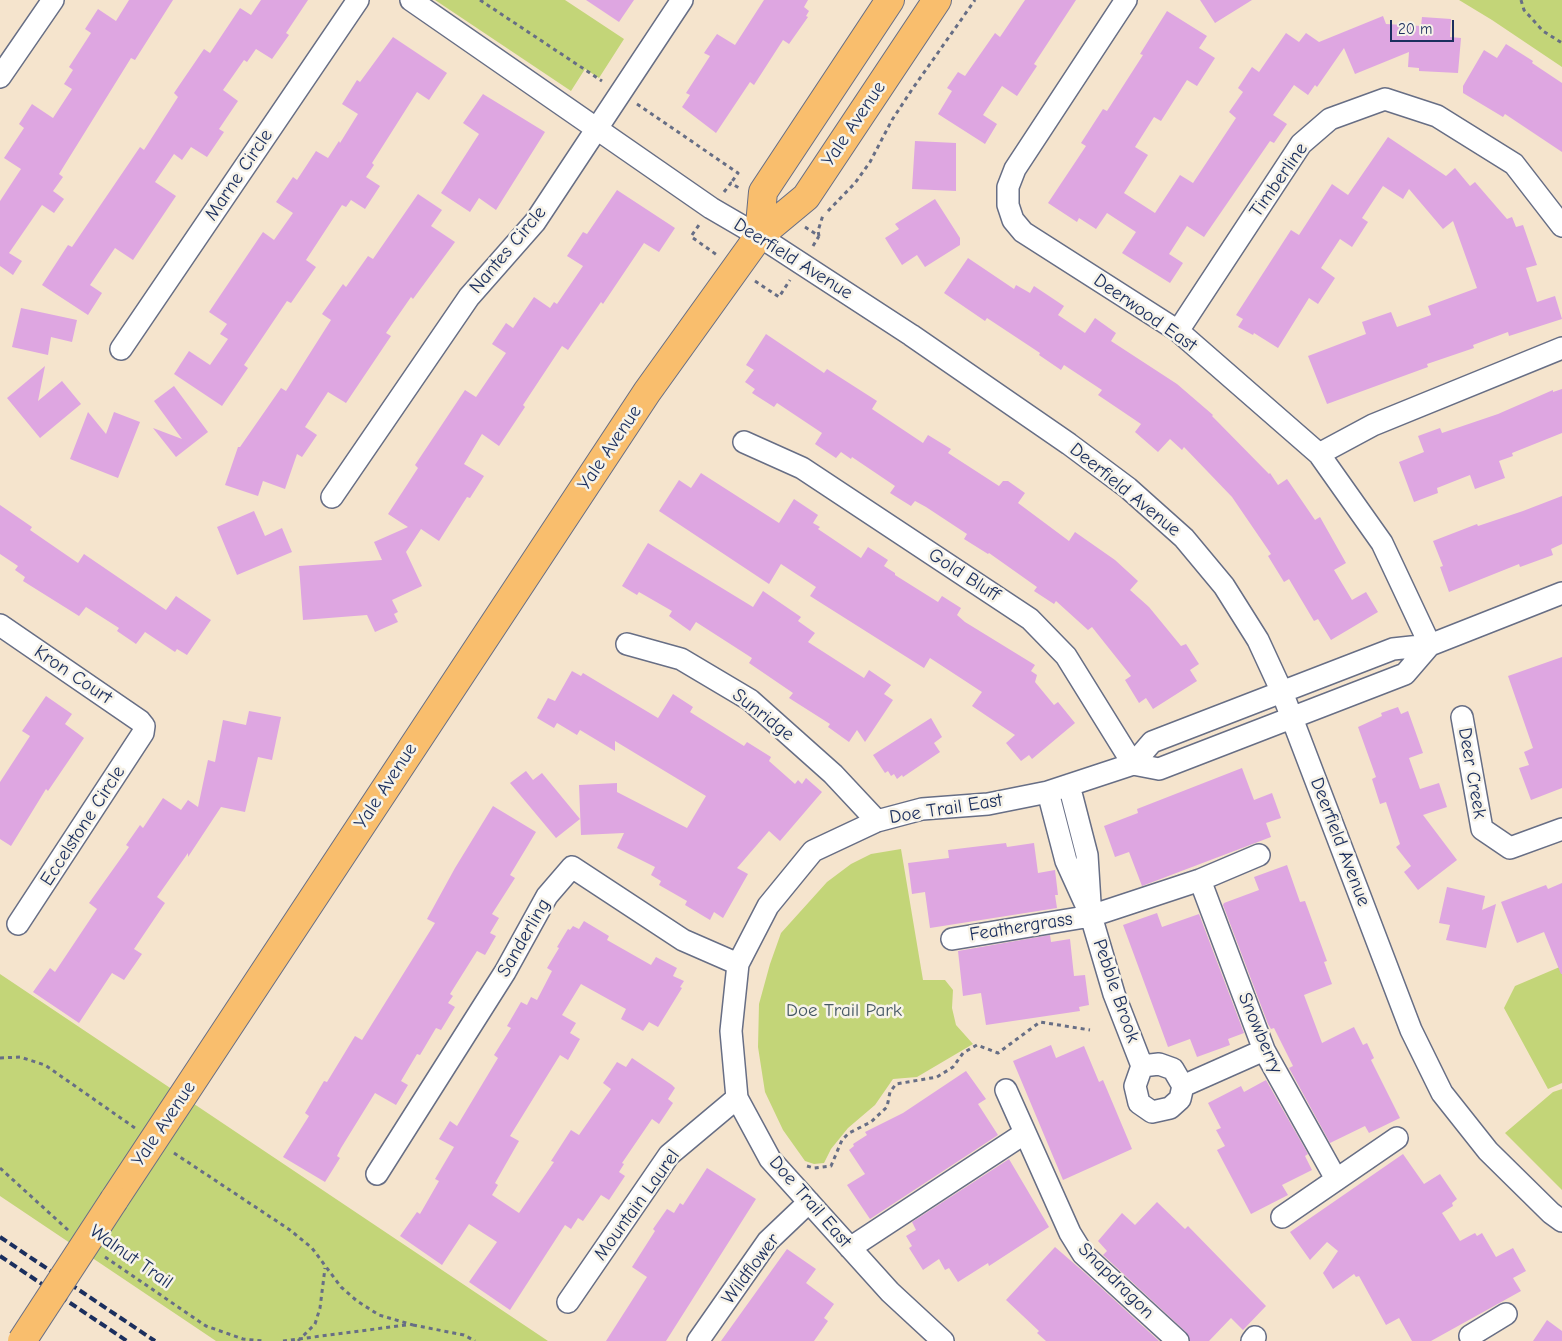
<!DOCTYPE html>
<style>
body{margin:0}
#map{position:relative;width:1562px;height:1341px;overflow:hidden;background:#f5e4cd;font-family:"Comic Neue",sans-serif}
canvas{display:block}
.scale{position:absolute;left:1390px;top:20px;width:64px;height:22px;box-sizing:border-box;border:2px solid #1b2f5e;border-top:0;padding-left:6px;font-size:15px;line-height:18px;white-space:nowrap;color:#1b2f5e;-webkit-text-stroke:4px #f7f3e8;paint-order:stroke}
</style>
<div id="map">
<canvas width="1562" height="1341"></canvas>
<div class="scale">20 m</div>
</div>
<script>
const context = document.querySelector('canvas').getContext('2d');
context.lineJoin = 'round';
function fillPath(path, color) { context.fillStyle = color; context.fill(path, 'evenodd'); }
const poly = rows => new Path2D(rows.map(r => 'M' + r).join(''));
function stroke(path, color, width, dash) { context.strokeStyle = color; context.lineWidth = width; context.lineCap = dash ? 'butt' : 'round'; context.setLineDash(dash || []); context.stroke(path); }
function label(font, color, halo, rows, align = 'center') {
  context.font = font + ' "Comic Neue",sans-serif'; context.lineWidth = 5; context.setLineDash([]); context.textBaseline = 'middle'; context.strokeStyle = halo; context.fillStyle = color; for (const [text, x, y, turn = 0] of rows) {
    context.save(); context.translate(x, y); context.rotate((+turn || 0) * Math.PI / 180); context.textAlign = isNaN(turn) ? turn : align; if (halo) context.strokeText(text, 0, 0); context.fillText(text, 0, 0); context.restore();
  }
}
fillPath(poly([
 [435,0,565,0,624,39,599,78,585,69,571,91],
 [1459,0,1562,0,1562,67,1492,20],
 [901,849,923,980,945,980,953,990,952,1008,956,1025,973,1044,917,1077,893,1079,875,1105,848,1128,831,1149,824,1163,814,1164,805,1161,783,1130,765,1092,758,1047,759,1004,770,964,781,933,827,882,851,864,871,854],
 [1562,966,1562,1083,1548,1089,1504,1008,1515,986],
 [0,974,548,1341,216,1341,0,1196],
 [1562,1089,1562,1190,1505,1133,1553,1092]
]), '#c3d578');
fillPath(poly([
 [129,0,173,0,135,60,131,58,59,174,63,177,53,191,64,199,54,213,42,205,9,253,22,261,13,275,0,266,0,201,21,169,4,158,24,128,19,124,32,104,53,118,72,89,64,84,73,70,69,67,91,33,85,29,98,9,116,21],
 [261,0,308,0,286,33,289,35,272,59,256,49,247,62,244,60,223,90,238,101,219,129,224,132,207,157,191,147,182,160,174,154,155,182,176,196,133,260,115,248,90,285,102,293,88,315,42,285,68,245,72,247,140,147,144,150,178,97,174,93,204,49,210,53,240,8,251,15],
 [586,0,634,0,619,22],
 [764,0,808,0,804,7,809,11,806,16,808,17,789,44,783,40,754,85,750,82,716,133,682,107,690,95,686,93,710,56,704,53,717,34,735,45],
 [1025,0,1076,0,1034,64,1037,66,1017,96,1002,86,983,115,997,124,985,144,938,114,952,91,947,88,958,72,965,76,995,33,1000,37],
 [1200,0,1252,0,1215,23],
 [1167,11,1207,36,1199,48,1215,58,1197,86,1187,80,1161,121,1154,117,1135,147,1148,155,1124,193,1155,213,1180,175,1193,183,1236,118,1229,112,1243,92,1238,88,1252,67,1259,72,1286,33,1299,42,1306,33,1319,42,1383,16,1386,24,1421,26,1422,17,1451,19,1450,37,1461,38,1458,73,1419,71,1419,68,1408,67,1409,52,1355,74,1344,48,1317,87,1315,85,1308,95,1294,85,1273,115,1287,124,1274,143,1270,141,1204,237,1187,226,1169,254,1183,263,1170,283,1122,253,1136,232,1107,213,1096,229,1079,218,1077,222,1048,203,1086,146,1081,143,1103,109,1107,111,1143,55,1140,54],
 [393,37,447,73,429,100,417,92,372,163,374,165,366,177,380,186,365,209,351,200,346,207,342,205,306,260,316,267,291,303,287,301,244,365,248,368,222,406,174,374,189,351,210,365,228,339,220,334,227,324,209,312,263,232,274,240,293,213,276,202,293,177,297,180,316,151,328,158,339,141,340,143,358,114,342,104,357,80,360,82],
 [1506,44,1533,61,1532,63,1562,83,1562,152,1505,114,1503,117,1463,93,1463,86,1484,50,1497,58],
 [483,94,545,132,496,210,479,198,470,212,441,193,479,134,463,123],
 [1388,137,1446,176,1455,168,1470,186,1475,182,1507,219,1512,217,1516,227,1523,225,1537,265,1526,268,1537,302,1555,296,1562,319,1509,336,1508,332,1473,345,1474,348,1427,364,1428,367,1327,404,1308,356,1366,334,1362,322,1391,312,1397,327,1431,315,1428,306,1477,288,1453,221,1443,229,1409,189,1403,199,1383,186,1362,218,1368,222,1352,247,1340,239,1321,268,1335,278,1318,304,1309,298,1278,348,1254,333,1253,335,1238,327,1243,319,1236,315,1291,230,1299,235,1332,184,1348,195],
 [915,141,956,143,956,191,912,189],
 [617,190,675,228,659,252,644,243,603,304,601,302,568,350,562,346,523,405,525,407,499,446,482,434,464,464,484,476,470,498,467,497,439,541,421,529,406,552,422,586,392,600,398,612,394,614,398,622,375,632,367,615,303,620,299,566,382,560,374,542,408,527,388,514,418,468,415,465,465,390,476,397,506,353,492,344,506,323,513,328,534,297,550,308,554,302,557,304,583,266,567,256,583,232,587,234],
 [418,194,442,210,431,226,455,242,413,299,411,297,386,333,391,336,346,403,328,392,305,427,317,435,302,457,297,454,285,489,263,481,258,496,225,485,238,447,240,447,281,388,286,391,331,320,322,314,343,284,346,287,368,256,373,259],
 [935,199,960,238,960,245,925,267,917,255,902,265,885,238,899,229,895,224],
 [968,258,1014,289,1016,285,1030,293,1034,286,1064,306,1058,315,1085,333,1095,318,1116,333,1111,341,1177,384,1213,415,1212,416,1269,474,1270,473,1278,485,1287,479,1315,520,1320,517,1346,563,1334,570,1352,600,1366,592,1378,612,1331,640,1318,619,1314,621,1289,579,1284,582,1268,556,1271,554,1232,497,1184,447,1182,450,1170,439,1158,452,1135,432,1141,424,1098,395,1102,390,1064,365,1061,370,1039,355,1040,353,987,318,985,321,944,293],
 [21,308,77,320,72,342,51,337,48,355,12,347],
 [766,334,824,373,827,369,877,401,872,409,923,443,928,435,951,449,948,453,999,486,1003,481,1008,481,1025,493,1018,503,1069,541,1075,532,1115,560,1138,581,1130,590,1149,607,1181,646,1186,644,1199,664,1190,670,1197,681,1153,709,1146,698,1139,703,1125,680,1131,676,1092,627,1088,630,1056,601,1054,604,1034,591,1037,587,989,553,988,554,964,539,967,534,926,507,915,501,911,506,890,493,895,486,852,457,851,459,841,452,836,458,815,444,822,433,777,403,774,407,752,393,755,389,745,382,754,370,746,365],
 [45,366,38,401,62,381,81,404,40,438,7,398],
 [174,386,208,432,176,457,153,428,182,439,154,401],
 [1562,389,1562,433,1512,453,1513,456,1499,461,1505,478,1475,489,1470,475,1437,488,1438,493,1414,502,1399,462,1424,452,1418,436,1440,428,1442,433,1498,414,1553,390,1553,392],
 [88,412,106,434,114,412,140,422,118,478,70,459],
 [701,473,779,523,794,499,818,515,813,523,820,527,818,529,861,558,868,547,888,560,884,566,895,573,895,575,938,602,942,596,961,608,957,615,965,622,1035,665,1031,671,1037,675,1035,682,1054,705,1058,702,1075,723,1032,759,1029,755,1021,761,1006,743,1015,735,972,706,982,692,930,658,924,668,810,596,816,587,781,564,769,584,659,511,679,480,691,488],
 [1562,496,1562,544,1551,549,1553,555,1520,567,1519,564,1449,592,1440,567,1443,566,1433,541,1477,524,1478,526,1523,511],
 [0,505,32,527,30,530,78,563,84,554,166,610,176,596,211,620,187,655,177,649,175,652,145,632,136,644,117,631,119,628,86,607,79,616,23,581,25,577,15,570,18,566,0,554],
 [254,511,265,536,282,528,292,552,237,575,217,527],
 [648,543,753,607,763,591,801,617,798,621,815,633,808,642,864,678,869,670,891,685,884,694,893,700,865,742,857,730,849,742,828,727,830,724,789,698,793,693,749,663,752,658,696,622,690,631,669,616,672,611,639,592,637,595,622,586],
 [1562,657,1562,788,1531,800,1519,768,1529,765,1524,752,1533,748,1508,676],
 [572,671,581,676,583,673,658,718,673,694,693,707,690,712,744,746,747,742,771,757,769,761,795,784,798,780,802,784,806,778,822,792,780,841,769,831,737,868,748,874,723,918,714,912,710,920,685,905,687,901,659,885,661,881,651,875,655,867,617,848,624,833,581,835,579,785,617,783,617,792,687,828,706,796,615,741,615,751,580,730,577,735,557,723,554,728,537,718,548,698,555,701],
 [46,696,72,714,65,724,84,738,48,791,46,789,11,846,0,839,0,782,30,736,22,731],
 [1398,707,1401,714,1408,711,1423,753,1409,758,1420,789,1439,783,1447,807,1423,815,1457,860,1418,890,1404,872,1411,866,1396,847,1400,844,1386,802,1380,804,1372,779,1376,777,1358,727,1382,716,1381,713],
 [249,711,281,717,272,760,258,757,245,812,221,807,188,857,188,853,157,897,165,903,134,949,142,954,124,980,112,973,79,1023,33,992,50,968,55,972,97,909,89,903,129,847,126,845,140,825,143,828,163,798,181,810,188,800,198,807,208,760,215,762,223,720,246,725],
 [931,718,942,737,934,743,940,752,903,777,902,775,897,779,894,774,891,776,888,771,885,773,873,755],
 [1242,768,1254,800,1272,793,1281,818,1266,823,1271,837,1142,886,1129,852,1115,857,1104,826,1138,813,1137,809],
 [526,771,533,780,542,773,580,819,556,838,510,783],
 [493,806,536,832,510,875,515,878,492,914,499,918,490,933,496,936,485,955,477,951,450,994,453,996,448,1003,455,1007,441,1030,436,1028,420,1055,417,1054,401,1081,408,1085,396,1105,375,1093,341,1148,337,1156,340,1158,325,1182,283,1157,309,1116,305,1113,324,1081,327,1082,355,1036,362,1040,435,923,427,919,455,868],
 [1006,843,1007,847,1034,843,1038,873,1055,870,1058,895,1055,895,1057,908,930,928,925,892,912,894,908,863,949,858,948,850],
 [1287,865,1300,902,1305,901,1327,961,1324,962,1332,984,1304,995,1322,1043,1354,1027,1363,1045,1367,1043,1374,1058,1371,1060,1400,1118,1369,1133,1365,1126,1330,1143,1289,1068,1293,1066,1274,1028,1271,1029,1268,1024,1223,905,1224,903,1259,890,1254,877],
 [1562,883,1562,974,1561,974,1544,932,1517,943,1501,902,1546,885,1548,889],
 [1447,887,1485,896,1482,910,1496,904,1486,948,1446,940,1450,925,1439,923],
 [1157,913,1162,927,1199,914,1244,1033,1228,1039,1230,1045,1197,1057,1190,1039,1168,1047,1123,925],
 [584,921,609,936,607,940,651,965,656,957,677,968,673,976,684,981,680,987,682,988,658,1027,649,1022,643,1031,621,1019,626,1009,581,984,562,1015,576,1023,570,1033,580,1039,568,1060,560,1055,510,1136,519,1141,495,1183,498,1185,492,1195,519,1213,554,1162,551,1161,571,1130,579,1135,611,1089,603,1083,617,1062,626,1067,632,1058,672,1085,675,1088,668,1099,673,1103,659,1124,652,1119,622,1163,624,1164,619,1172,625,1176,609,1200,601,1195,583,1221,578,1218,571,1229,565,1225,510,1310,469,1282,497,1242,469,1224,442,1265,400,1236,417,1212,420,1214,439,1181,435,1179,454,1147,439,1139,450,1121,457,1126,498,1058,494,1055,511,1028,507,1026,521,1002,527,1005,531,997,537,1000,552,971,547,968,559,948,557,947,568,929,570,930,573,926,579,929],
 [1050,935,1051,942,1070,939,1074,976,1085,975,1089,1005,1079,1007,1080,1011,986,1025,981,993,963,996,958,951],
 [1051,1045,1056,1058,1084,1046,1099,1082,1103,1080,1132,1149,1063,1180,1013,1061],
 [966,1071,986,1099,978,1104,998,1135,870,1219,847,1185,865,1174,849,1150,854,1146,853,1144,867,1135,865,1132,903,1113],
 [1266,1080,1308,1154,1305,1156,1312,1170,1282,1185,1288,1195,1251,1214,1217,1150,1225,1146,1216,1130,1221,1128,1208,1103,1241,1086,1244,1092],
 [1403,1154,1424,1184,1440,1174,1457,1199,1452,1203,1453,1206,1442,1213,1460,1241,1475,1233,1477,1236,1482,1233,1496,1257,1513,1248,1526,1271,1513,1278,1521,1291,1431,1341,1412,1341,1399,1318,1386,1325,1359,1276,1356,1277,1354,1274,1333,1289,1323,1273,1338,1251,1327,1242,1310,1260,1290,1232],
 [1009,1159,1049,1227,989,1266,988,1263,958,1282,949,1268,945,1270,939,1259,923,1270,909,1248,912,1246,906,1236,916,1230,912,1222],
 [707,1168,756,1199,666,1341,606,1341,647,1277,632,1267,655,1231,653,1229,667,1209,674,1213,680,1203,683,1205],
 [1157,1202,1185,1229,1188,1226,1266,1306,1243,1330,1231,1318,1209,1341,1190,1341,1186,1332,1103,1255,1107,1251,1098,1241,1122,1213,1135,1225],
 [1055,1247,1085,1273,1159,1341,1046,1341,1037,1333,1039,1331,1006,1300],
 [787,1249,816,1269,806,1283,834,1304,824,1318,828,1321,814,1341,721,1341],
 [1547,1320,1562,1331,1562,1341,1533,1341]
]), '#dea6e1');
const minor = poly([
 [411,0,711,208,759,236,911,335,1069,444,1128,488,1184,538,1224,586,1258,640,1282,692,1411,1030,1442,1093,1488,1151,1551,1213,1562,1221],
 [1126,0,1015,169,1008,187,1008,205,1013,220,1023,232,1178,331,1319,454,1382,543,1430,645],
 [0,77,53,0],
 [1178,331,1301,144,1330,119,1385,99,1437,116,1514,164,1562,226],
 [121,349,358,0],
 [744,442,802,468,1030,619,1066,656,1133,764],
 [1319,454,1373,425,1562,348],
 [332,497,469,297,535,222,682,0],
 [0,625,140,721,144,726,143,733,18,924],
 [627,644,681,659,750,700,833,774,877,821],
 [1462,717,1482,829,1510,848,1562,829],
 [1133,764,1152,742,1393,649,1430,645,1562,593],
 [1069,785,1087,855,1090,903],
 [1048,792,1066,861,1091,916,1114,994,1142,1066,1135,1086,1139,1103,1152,1112,1170,1108,1180,1099,1183,1086,1173,1069,1159,1064,1142,1066],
 [1200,880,1264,1050,1336,1179],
 [952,939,1091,916,1200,880,1259,855],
 [1183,1086,1264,1050],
 [1006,1090,1070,1233,1083,1254,1178,1341],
 [377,1174,505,972,547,896,572,867,683,940,738,964],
 [1282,1217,1397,1138],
 [850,1248,1025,1133],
 [568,1302,669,1155,737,1098],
 [1470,1336,1506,1314],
 [698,1341,768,1241,809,1202],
 [943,1341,890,1292,770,1159,737,1098,731,1031,738,964,768,906,813,851,877,821,922,809,988,804,1048,792,1133,764,1159,769,1405,674,1430,645],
 [1252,1341,1255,1337]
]);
const major = poly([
 [759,236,763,192,890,0],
 [114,1200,647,392,759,236,806,197,937,0]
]);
stroke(minor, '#676e85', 24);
stroke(major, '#676e85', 30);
stroke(poly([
 [480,0,602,81],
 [1521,0,1524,10,1543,31,1562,43],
 [637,104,738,173,731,183],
 [724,192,731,183,739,188],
 [828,211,855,183,870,162,892,120,911,91,975,0],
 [805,227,819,236],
 [692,235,699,225],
 [819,236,818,231,823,215],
 [693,238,717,255],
 [813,246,819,236],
 [755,281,779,297,790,280],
 [0,1058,20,1057,45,1065,135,1128],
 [174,1153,290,1230,312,1248,341,1287,357,1301,379,1315,413,1325],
 [807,1166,814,1168,831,1166,842,1140,849,1133,871,1122,887,1107,890,1092,896,1084,937,1077,953,1067,963,1053,977,1045,998,1053,1040,1022,1090,1030],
 [0,1168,68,1230],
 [105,1257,206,1326,243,1339,263,1341],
 [413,1325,464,1335,475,1341],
 [283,1341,406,1325],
 [298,1341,315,1324,320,1308,325,1268]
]), '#676e85', 3, [4, 4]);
stroke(minor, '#fff', 21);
stroke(major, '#f9be6d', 28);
stroke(poly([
 [0,1237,155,1341],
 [0,1256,127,1341]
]), '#1b2f5e', 4, [8, 4]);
const majorBridge = poly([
 [22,1341,114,1200]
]);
stroke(majorBridge, '#676e85', 30, []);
stroke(majorBridge, '#f9be6d', 28);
label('19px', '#1b2f5e', '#f7f3e8', [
 ["Yale Avenue",854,124,-56],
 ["Marne Circle",239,175,-56],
 ["Timberline",1279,180,-55],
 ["Nantes Circle",508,250,-50],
 ["Deerfield Avenue",793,259,32],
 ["Deerwood East",1145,313,35],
 ["Yale Avenue",610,448,-56],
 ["Deerfield Avenue",1125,490,39],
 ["Gold Bluff",964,575,33],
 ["Kron Court",73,675,34],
 ["Sunridge",763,715,38],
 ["Deer Creek",1472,773,80],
 ["Yale Avenue",386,786,-57],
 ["Doe Trail East",946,809,-9],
 ["Eccelstone Circle",83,826,-57],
 ["Deerfield Avenue",1340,842,69],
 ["Feathergrass",1021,927,-9],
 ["Sanderling",524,938,-60],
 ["Pebble Brook",1116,991,71],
 ["Snowberry",1260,1033,67],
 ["Yale Avenue",164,1124,-56],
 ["Doe Trail East",810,1202,49],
 ["Mountain Laurel",637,1205,-54],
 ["Walnut Trail",131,1257,35],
 ["Wildflower",751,1269,-53],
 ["Snapdragon",1116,1281,45]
]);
label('19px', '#455864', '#f7f3e8', [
 ["Doe Trail Park",844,1011]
]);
</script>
